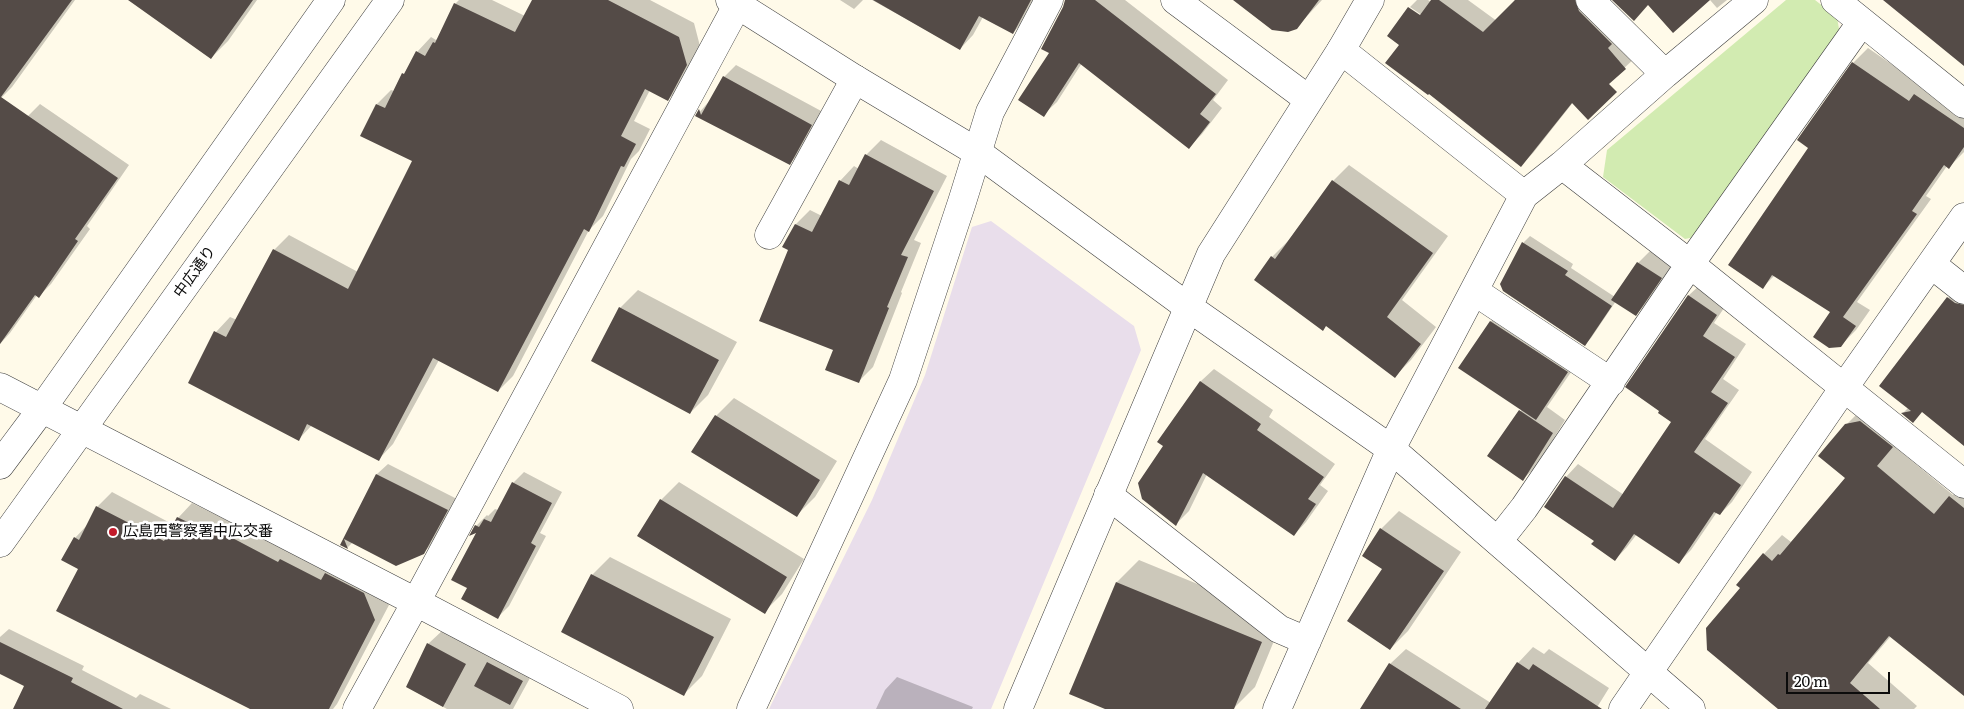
<!DOCTYPE html>
<meta charset="utf-8">
<style>
body{margin:0}
#map{position:relative;width:1964px;height:709px;overflow:hidden;background:#fffae9;font-family:Literata,serif}
canvas{display:block}
.scale{position:absolute;left:1786px;top:672px;width:104px;height:22px;box-sizing:border-box;border:2px solid #0b0b0b;border-top:0;padding-left:6px;font-size:15px;line-height:18px;white-space:nowrap;color:#0b0b0b;-webkit-text-stroke:4px #fff;paint-order:stroke}
</style>
<div id="map">
<canvas width="1964" height="709"></canvas>
<div class="scale">20 m</div>
</div>
<script>
const context = document.querySelector('canvas').getContext('2d');
context.lineJoin = 'round';
function fillPath(path, color) { context.fillStyle = color; context.fill(path, 'evenodd'); }
const poly = rows => new Path2D(rows.map(r => 'M' + r).join(''));
function stroke(path, color, width, dash) { context.strokeStyle = color; context.lineWidth = width; context.lineCap = dash ? 'butt' : 'round'; context.setLineDash(dash || []); context.stroke(path); }
function label(font, color, halo, rows, align = 'center') {
  context.font = font + ' Literata,"Noto Sans JP",serif'; context.lineWidth = 5; context.setLineDash([]); context.textBaseline = 'middle'; context.strokeStyle = halo; context.fillStyle = color; for (const [text, x, y, turn = 0] of rows) {
    context.save(); context.translate(x, y); context.rotate((+turn || 0) * Math.PI / 180); context.textAlign = isNaN(turn) ? turn : align; if (halo) context.strokeText(text, 0, 0); context.fillText(text, 0, 0); context.restore();
  }
}
fillPath(poly([
 [991,221,1134,326,1141,350,991,709,769,709,872,500,925,375,972,227]
]), '#e9deeb');
fillPath(poly([
 [1786,0,1815,0,1837,17,1840,35,1700,236,1685,239,1603,177,1607,150]
]), '#d2ebb1');
fillPath(poly([
 [0,0,75,0,12,87,0,99],
 [130,0,257,0,228,41,211,58],
 [459,0,492,0,525,16,533,0,650,0,694,23,701,50,682,85,668,100,650,90,634,121,650,129,639,151,631,159,603,216,589,230,513,376,498,391,439,360,393,444,379,459,312,425,299,439,216,332,230,317,237,320,274,250,289,235,358,272,413,160,377,104,391,90,394,91,417,52,431,37,436,40,438,38,455,4],
 [840,0,863,0,854,9],
 [872,0,1037,0,1026,19,1013,33,983,17,973,35,960,49],
 [1066,0,1125,0,1228,80,1213,100,1222,108,1202,134,1189,147,1082,63,1057,102,1043,115,1050,52],
 [1236,0,1322,0,1296,28],
 [1417,0,1428,0,1431,2,1433,0,1468,0,1586,86,1533,153,1521,165,1401,44,1389,36,1409,8,1424,20,1426,18,1410,7],
 [1514,0,1591,0,1637,56,1603,88],
 [1710,0,1727,0,1717,8],
 [1868,48,1923,86,1964,103,1964,152,1949,167,1947,166,1926,196,1931,199,1857,302,1870,310,1856,330,1841,345,1832,312,1775,275,1763,287,1810,148,1799,140,1853,63],
 [736,65,823,112,801,152,789,164,697,115,712,98,724,77],
 [40,104,129,165,87,226,90,229,51,284,39,296,37,295,10,333,0,344,0,156,28,116],
 [881,140,947,176,914,240,921,243,901,292,902,293,873,367,858,382,835,349,789,250,796,224,810,210,822,216,840,181,854,166,859,169,866,155],
 [1349,165,1448,236,1402,300,1436,327,1411,360,1395,376,1327,324,1255,280,1272,257,1288,241,1333,181],
 [1530,236,1573,264,1571,268,1615,297,1638,263,1651,250,1673,265,1648,302,1635,315,1616,301,1591,338,1585,344,1502,284,1524,242],
 [1701,284,1728,302,1714,323,1746,344,1723,379,1739,390,1705,439,1752,472,1732,502,1720,514,1717,512,1691,550,1679,562,1637,534,1627,547,1615,560,1595,541,1566,477,1578,464,1624,495,1673,422,1688,296],
 [1960,286,1964,288,1964,428,1923,411,1903,413,1908,408,1881,386,1948,298],
 [638,290,737,342,708,395,690,413,620,308],
 [1504,309,1580,359,1547,407,1565,420,1536,467,1523,479,1489,456,1522,409,1460,368,1491,321],
 [1214,369,1273,410,1269,417,1335,464,1320,485,1328,491,1306,522,1294,535,1207,474,1189,511,1176,524,1165,446,1158,442,1201,381],
 [734,398,837,461,815,497,797,515,716,416],
 [1865,406,1911,428,1895,447,1953,495,1964,483,1964,694,1891,636,1868,663,1917,706,1914,709,1779,709,1741,588,1737,585,1764,554,1782,535,1791,542,1847,478,1846,425],
 [388,464,457,499,434,542,423,553,353,542,347,548,341,544,377,474],
 [524,472,562,492,540,533,546,536,509,606,498,617,469,588,479,531,472,534,476,526,487,515,488,516,495,509,498,510,513,483],
 [679,482,804,559,782,594,764,612,661,500],
 [112,492,174,525,178,518,192,503,234,524,239,519,378,579,389,605,337,704,333,709,252,709,80,568,75,538,89,523,97,507],
 [1399,511,1461,552,1408,631,1390,649,1381,529],
 [610,557,731,619,702,676,684,694,592,575],
 [1139,560,1283,619,1255,687,1233,709,1108,709,1117,582],
 [9,629,84,666,82,670,136,698,140,694,171,709,14,709,26,686,0,673,0,637],
 [443,630,536,667,513,709,447,709,407,687,428,644],
 [1533,647,1544,654,1549,649,1609,688,1596,709,1361,709,1390,664,1406,649,1491,703,1518,663],
 [897,677,973,707,972,709,876,709,885,690]
]), '#0003');
fillPath(poly([
 [0,0,72,0,1,97,118,178,75,239,78,241,39,298,35,295,0,344],
 [128,0,253,0,211,59],
 [532,0,608,0,679,37,687,65,668,101,645,89,621,136,636,144,624,167,621,166,589,232,584,229,498,392,433,358,379,461,307,424,299,441,188,383,214,331,226,337,273,249,348,289,412,161,360,136,376,104,385,108,402,73,404,74,416,51,425,56,433,42,435,43,454,3,515,32],
 [873,0,1031,0,1013,34,979,16,960,50],
 [1065,0,1095,0,1216,94,1200,114,1210,122,1189,149,1079,63,1044,117,1018,100,1049,53,1041,49,1063,7],
 [1233,0,1319,0,1297,29,1288,32,1272,30],
 [1431,0,1439,0,1483,32,1515,0,1575,0,1579,11,1612,44,1608,48,1626,69,1609,84,1617,92,1588,120,1572,103,1521,167,1429,94,1428,95,1385,63,1399,45,1387,36,1408,7,1420,15],
 [1612,0,1710,0,1673,33,1648,5,1634,21],
 [1883,0,1964,0,1964,66],
 [1852,62,1909,101,1914,94,1964,128,1964,147,1949,169,1944,165,1912,211,1917,214,1843,317,1856,326,1841,347,1829,348,1813,337,1830,312,1772,275,1763,289,1728,265,1808,148,1797,140],
 [723,76,812,125,790,165,695,116,699,109,701,115],
 [865,154,934,191,901,255,908,257,887,307,889,308,859,383,825,370,833,350,759,321,788,250,782,247,795,224,812,232,839,180,849,185],
 [1332,180,1433,253,1387,317,1421,344,1395,378,1326,326,1323,331,1254,280,1271,256,1275,259],
 [1522,242,1568,271,1565,275,1612,306,1585,346,1503,291,1500,284],
 [1637,262,1662,278,1636,316,1611,300],
 [1688,295,1717,315,1703,336,1735,357,1711,392,1728,403,1694,452,1741,485,1720,515,1714,512,1679,564,1634,534,1615,561,1591,544,1594,541,1544,507,1565,476,1613,508,1671,422,1658,413,1659,411,1625,387],
 [1947,297,1955,303,1964,305,1964,446,1922,412,1913,423,1901,413,1911,411,1879,386],
 [619,307,719,360,690,414,591,361],
 [1490,321,1568,372,1536,420,1458,368],
 [1200,381,1261,424,1257,430,1324,477,1308,499,1316,504,1294,536,1203,473,1176,526,1142,499,1138,483,1163,446,1157,442],
 [1519,410,1553,433,1523,481,1487,456],
 [715,415,820,480,797,517,691,452],
 [1860,421,1893,447,1877,466,1934,514,1949,496,1964,508,1964,696,1889,636,1850,683,1880,709,1778,709,1707,650,1706,628,1740,588,1736,585,1763,553,1772,561,1778,554,1780,555,1845,478,1818,456,1845,424],
 [376,474,448,510,424,554,396,566,344,539,348,549,340,545],
 [512,482,552,503,531,543,536,546,498,619,461,599,467,588,451,580,476,533,469,536,475,525,479,527,484,519,491,522],
 [660,499,787,577,765,614,637,536],
 [96,506,164,541,177,517,221,538,223,533,278,562,280,559,321,580,325,573,364,593,375,620,329,709,250,709,56,611,78,569,61,560,74,537,79,540],
 [1380,528,1444,571,1390,650,1347,621,1382,569,1362,556],
 [591,574,714,637,684,696,561,632],
 [1116,582,1262,642,1234,709,1105,709,1069,694],
 [0,642,73,678,71,682,123,709,13,709,24,686,0,674],
 [427,643,466,664,443,707,406,687],
 [487,662,523,681,510,705,474,686],
 [1517,662,1529,670,1533,664,1602,709,1485,709],
 [1389,663,1461,709,1360,709]
]), '#544b47');
const minor = poly([
 [1175,0,1308,99],
 [1590,0,1665,74],
 [1835,0,1964,104],
 [1341,50,1524,195],
 [1562,165,1690,264,1964,484],
 [769,235,855,79],
 [1931,264,1964,290],
 [1474,291,1611,382],
 [0,387,416,602,619,709],
 [1108,495,1279,629,1307,641],
 [1498,541,1524,508,1690,264,1861,23],
 [357,709,416,602,740,0],
 [751,709,903,380,962,202,990,112,1049,0],
 [1277,709,1391,449,1524,195,1562,165,1665,74,1754,0],
 [1623,709,1843,389,1964,217]
]);
const tertiary = poly([
 [730,0,855,79,977,152,1188,307,1391,449,1691,709],
 [0,465,41,410,331,0],
 [0,543,390,0],
 [1018,709,1211,254,1341,50,1370,0]
]);
stroke(minor, '#3e3e3e', 29);
stroke(tertiary, '#3e3e3e', 29);
stroke(minor, '#fff', 28);
stroke(tertiary, '#fff', 28);
for (const [x, y, r, color] of [
 [113,532,5,"#c31b2b"]
]) { const dot = new Path2D(); dot.arc(x, y, r, 0, 2 * Math.PI); context.fillStyle = color; context.fill(dot); stroke(dot, '#fff', 2); }
label('15px', '#0b0b0b', '#fff', [
 ["中広通り",195,272,-54]
]);
label('15px', '#0b0b0b', '#fff', [
 ["広島西警察署中広交番",123,532]
], 'left');
</script>
